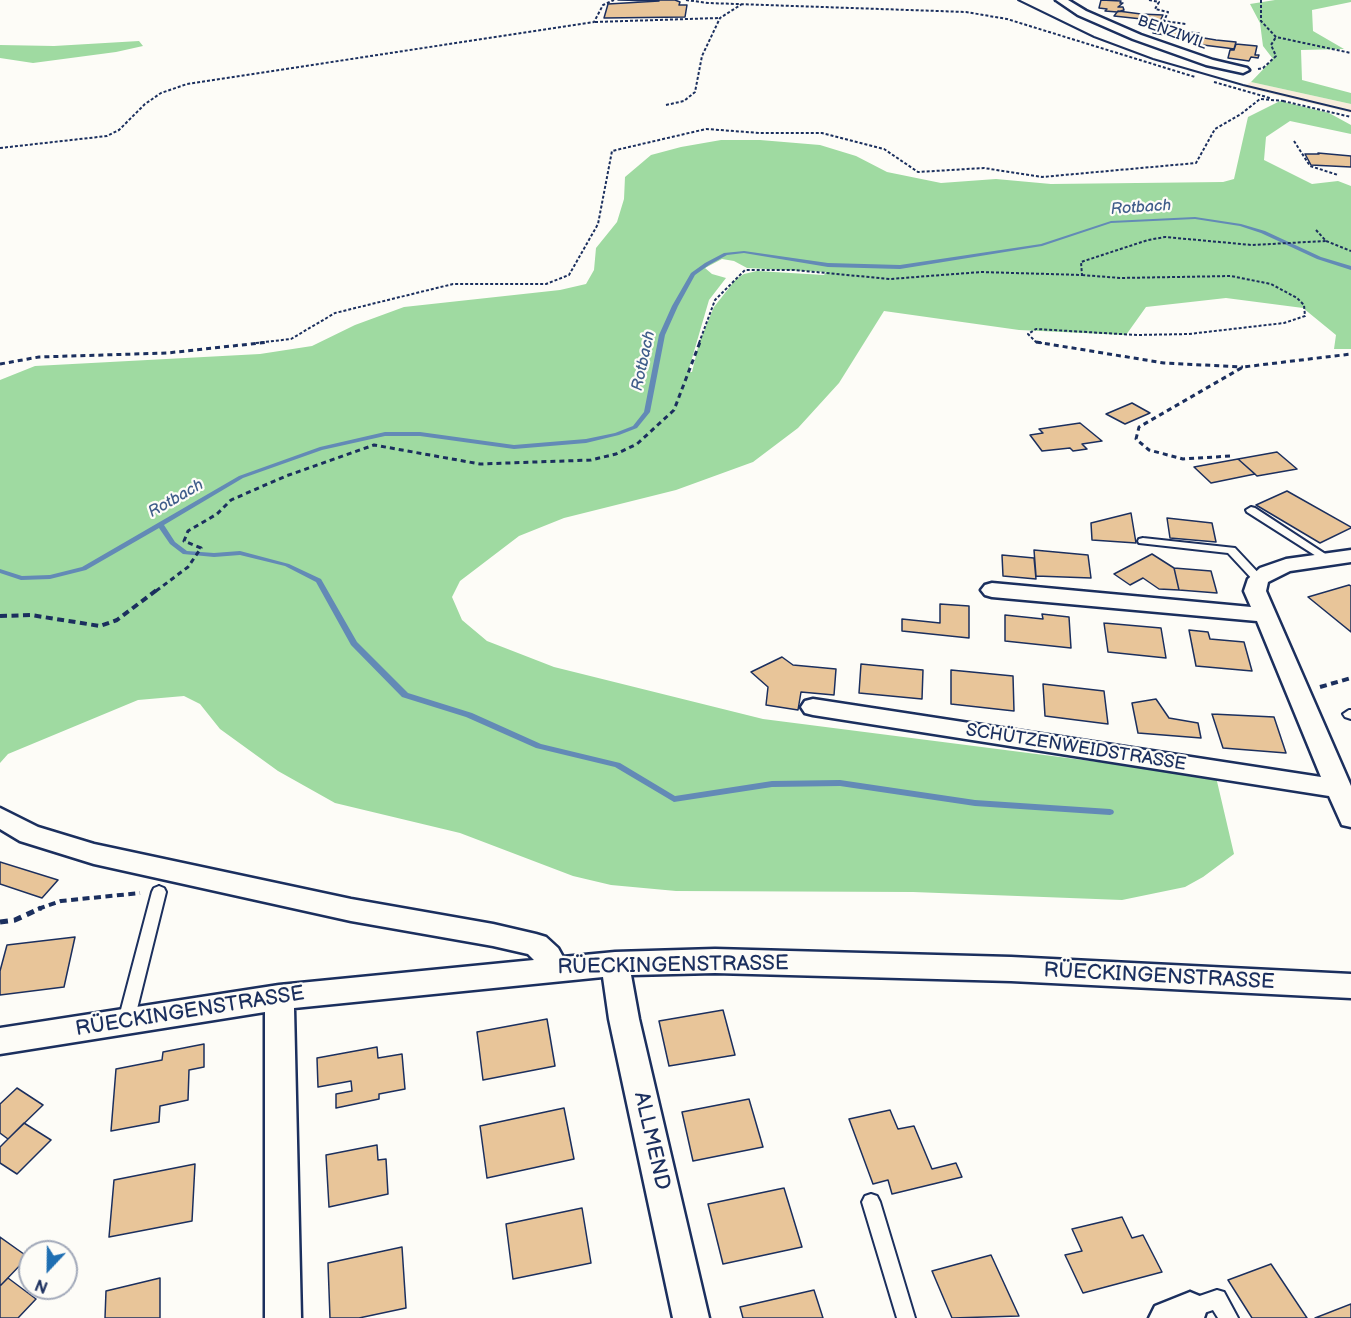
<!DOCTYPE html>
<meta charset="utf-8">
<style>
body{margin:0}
#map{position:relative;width:1351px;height:1318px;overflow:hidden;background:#fdfcf7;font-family:"Balsamiq Sans",sans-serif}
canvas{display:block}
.north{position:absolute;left:18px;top:1240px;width:60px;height:60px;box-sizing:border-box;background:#fdfcf7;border:2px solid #a3aaba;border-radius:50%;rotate:202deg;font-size:16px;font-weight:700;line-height:24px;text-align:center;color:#1b2f5e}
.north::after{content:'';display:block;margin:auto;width:21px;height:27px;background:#1f6fb2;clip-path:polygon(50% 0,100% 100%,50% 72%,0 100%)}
</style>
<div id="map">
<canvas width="1351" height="1318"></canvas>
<div class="north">N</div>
</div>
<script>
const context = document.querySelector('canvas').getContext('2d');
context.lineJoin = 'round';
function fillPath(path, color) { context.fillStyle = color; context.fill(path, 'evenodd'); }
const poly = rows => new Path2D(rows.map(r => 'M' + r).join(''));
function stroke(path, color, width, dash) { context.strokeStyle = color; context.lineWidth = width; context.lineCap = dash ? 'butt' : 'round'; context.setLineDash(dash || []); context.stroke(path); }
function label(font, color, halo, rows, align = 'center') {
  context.font = font + ' "Balsamiq Sans",sans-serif'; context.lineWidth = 4.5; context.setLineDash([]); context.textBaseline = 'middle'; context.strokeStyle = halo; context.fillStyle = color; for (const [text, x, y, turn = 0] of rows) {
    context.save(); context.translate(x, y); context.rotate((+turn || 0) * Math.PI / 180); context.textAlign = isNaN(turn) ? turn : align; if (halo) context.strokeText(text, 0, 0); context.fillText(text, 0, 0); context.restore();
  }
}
fillPath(poly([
 [1251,82,1351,104,1351,113,1242,87]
]), '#f7ecdb');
fillPath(poly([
 [1275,0,1351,0,1351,2,1312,10,1313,31,1344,49,1301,50,1302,80,1351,93,1351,104,1251,82,1273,59,1263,46,1260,23,1250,4],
 [139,41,143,46,116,52,33,63,0,58,0,45,54,46],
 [1280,101,1329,113,1351,125,1351,134,1290,121,1266,137,1264,160,1312,184,1338,181,1351,186,1351,349,1334,349,1336,335,1303,308,1226,298,1146,307,1126,335,1019,330,884,311,839,383,798,428,753,462,676,490,564,518,519,536,460,581,452,597,462,620,487,641,554,667,763,719,1216,777,1234,854,1203,877,1185,887,1122,900,913,892,676,891,611,885,573,876,460,833,335,803,278,771,220,729,200,704,184,696,138,700,8,754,0,763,0,380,35,366,260,354,312,346,355,325,404,307,560,290,586,284,594,270,596,248,617,222,624,199,625,177,651,155,681,147,721,140,760,140,820,145,856,156,887,172,941,183,996,179,1051,184,1223,182,1234,179,1248,117],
 [722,259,734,261,747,268,826,272,824,275,757,271,744,274,736,279,714,307,699,343,692,372,688,372,709,300,726,278,712,274,705,268]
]), '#9fdaa1');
fillPath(poly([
 [1195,217,1241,224,1265,231,1321,257,1351,266,1351,270,1317,259,1261,233,1240,226,1195,219,1111,223,1042,246,900,269,828,267,744,253,727,255,709,265,695,275,678,306,665,335,650,412,637,428,619,435,586,443,514,449,420,436,385,436,322,450,243,478,164,525,175,542,187,551,214,553,240,551,289,564,321,579,357,642,408,693,472,713,541,744,620,763,675,796,772,781,840,780,975,800,1110,809,1113,810,1114,812,1113,814,1110,815,975,806,840,786,772,787,674,802,615,767,536,748,466,717,402,697,351,645,316,582,285,566,240,555,214,557,183,554,170,544,159,528,86,570,50,579,21,580,0,573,0,569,22,576,50,575,82,567,239,476,320,447,385,432,420,432,514,445,586,439,615,433,633,426,644,412,659,335,672,306,691,273,705,263,724,253,744,251,828,263,900,265,1041,244,1111,221,1195,217]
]), '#638ab6');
const building = poly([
 [675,0,680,2,679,5,687,5,685,17,604,18,608,4,659,1,618,0,675,0],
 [1101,0,1121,1,1120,3,1123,3,1118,7,1123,7,1124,10,1117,12,1105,11,1107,9,1099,8,1101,0],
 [1118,11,1141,14,1163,15,1160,21,1114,16,1118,11],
 [1156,26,1177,28,1176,31,1199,33,1196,40,1153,33,1156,26],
 [1198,37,1216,40,1236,42,1234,49,1227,48,1195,44,1198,37],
 [1236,44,1257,46,1255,55,1259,55,1258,58,1251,57,1249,61,1228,58,1230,50,1234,50,1236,44],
 [1318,153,1351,156,1351,167,1311,165,1305,154,1319,154,1318,153],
 [1132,403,1150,413,1125,424,1106,414,1132,403],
 [1080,423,1102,441,1082,444,1087,449,1073,451,1070,448,1042,451,1030,435,1043,433,1039,429,1080,423],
 [1277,452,1297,469,1257,476,1238,459,1277,452],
 [1238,459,1255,474,1211,483,1194,467,1238,459],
 [1287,491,1351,527,1351,528,1320,543,1256,505,1287,491],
 [1131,513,1136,543,1092,540,1091,523,1131,513],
 [1167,518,1212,523,1216,542,1170,538,1167,518],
 [1034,550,1088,555,1091,578,1036,576,1034,550],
 [1152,554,1174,568,1179,590,1159,589,1143,578,1130,585,1114,574,1152,554],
 [1002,555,1034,558,1036,579,1003,576,1002,555],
 [1174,568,1211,571,1217,593,1179,590,1174,568],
 [1349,585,1351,586,1351,632,1308,597,1349,585],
 [940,604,969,606,969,638,902,631,902,619,940,623,940,604],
 [1042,614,1069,617,1071,648,1005,641,1005,615,1043,619,1042,614],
 [1104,623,1161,628,1166,658,1108,652,1104,623],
 [1189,630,1208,632,1210,639,1244,642,1252,671,1196,666,1189,630],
 [782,657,793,665,836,669,834,695,801,692,798,710,766,705,768,687,751,672,782,657],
 [861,664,923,670,922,699,859,693,861,664],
 [951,670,1013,676,1014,711,951,704,951,670],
 [1043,684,1104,691,1108,724,1045,716,1043,684],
 [1156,699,1169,718,1198,723,1201,738,1138,733,1132,703,1156,699],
 [1212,714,1274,717,1286,753,1223,748,1212,714],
 [0,862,58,880,42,898,0,884,0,862],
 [75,937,64,987,0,995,0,971,7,945,75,937],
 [723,1010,735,1055,669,1066,659,1021,723,1010],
 [547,1019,555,1066,483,1080,477,1032,547,1019],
 [204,1044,204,1067,189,1070,188,1100,160,1106,159,1122,111,1131,116,1069,162,1060,163,1052,204,1044],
 [377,1047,378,1058,402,1054,405,1089,379,1094,379,1099,336,1108,336,1094,352,1091,351,1081,318,1087,317,1058,377,1047],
 [17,1088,43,1105,8,1139,0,1133,0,1104,17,1088],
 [749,1099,763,1147,693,1161,682,1112,749,1099],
 [564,1108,574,1159,487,1178,480,1126,564,1108],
 [890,1110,898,1129,914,1126,932,1169,956,1163,962,1177,892,1194,888,1180,873,1184,849,1119,890,1110],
 [24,1123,51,1140,17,1174,0,1163,0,1147,24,1123],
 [377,1145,378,1160,386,1159,388,1194,329,1207,326,1155,377,1145],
 [195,1164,192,1221,109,1237,114,1180,195,1164],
 [784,1188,802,1247,723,1264,708,1204,784,1188],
 [582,1208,591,1263,513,1279,506,1224,582,1208],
 [1122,1217,1132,1238,1143,1235,1162,1272,1083,1293,1065,1255,1082,1251,1072,1229,1122,1217],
 [0,1237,28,1257,0,1286,0,1237],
 [402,1247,406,1308,359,1318,330,1318,328,1263,402,1247],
 [991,1255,1019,1316,952,1318,932,1271,991,1255],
 [1271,1264,1307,1318,1252,1318,1228,1280,1271,1264],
 [8,1278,36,1299,18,1318,0,1318,0,1286,8,1278],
 [160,1278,160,1318,105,1318,106,1291,160,1278],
 [814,1290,823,1318,743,1318,740,1307,814,1290],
 [1351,1304,1351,1318,1315,1318,1351,1304]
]);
fillPath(building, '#e8c599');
stroke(building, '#1b2f5e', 1.5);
const service = poly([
 [1251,507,1255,508,1333,559,1332,561,1324,561,1247,512,1246,510,1251,507],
 [1143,538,1235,548,1264,579,1258,582,1254,581,1228,553,1139,543,1138,541,1139,539,1143,538],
 [1349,710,1351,710,1351,719,1345,717,1343,714,1349,710],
 [159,886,164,888,166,892,134,1021,132,1026,126,1028,120,1026,118,1021,152,892,154,888,159,886],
 [871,1194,877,1196,880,1202,915,1318,897,1318,862,1202,865,1196,871,1194],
 [1217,1290,1224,1292,1238,1318,1218,1318,1213,1310,1192,1317,1185,1315,1183,1308,1185,1301,1217,1290]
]);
const minor = poly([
 [1056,0,1068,0,1086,11,1141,35,1213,60,1247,68,1249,70,1243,73,1206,65,1133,39,1078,15,1056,0],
 [1351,550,1351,562,1290,571,1268,582,1266,591,1351,786,1351,827,1342,825,1329,796,813,715,805,713,801,707,805,701,813,699,1321,777,1257,621,992,597,985,595,981,590,985,585,992,583,1251,607,1244,591,1248,579,1260,568,1286,559,1351,550],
 [0,808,38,827,94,844,351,899,493,924,536,934,546,937,558,948,563,957,615,952,715,949,1011,957,1351,974,1351,998,1011,981,715,973,631,975,639,1019,709,1318,673,1318,609,1019,603,977,294,1008,301,1318,265,1318,265,1012,0,1054,0,1028,279,985,534,960,528,954,493,946,351,921,94,864,20,841,0,829,0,808],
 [1190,1292,1202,1297,1207,1309,1204,1318,1149,1318,1155,1306,1190,1292]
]);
stroke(service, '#1b2f5e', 4);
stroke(minor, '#1b2f5e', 5);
stroke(poly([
 [686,0,708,3,966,12,1007,19,1195,77],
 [1149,0,1159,2,1155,9,1168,12,1164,21,1186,24],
 [1261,0,1261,21,1276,37,1351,53],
 [595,22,719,18],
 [1258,69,1263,68,1276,56,1271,45,1276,37],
 [1214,82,1270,98],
 [1283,101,1351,117],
 [666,105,684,101,695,92,702,56,720,18,742,4],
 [1294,141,1310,166,1338,175],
 [0,148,107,136,119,130,145,104,161,93,187,84,594,22,603,5,614,0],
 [1316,230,1326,241,1351,251],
 [256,343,291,339,335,313,453,284,546,284,569,275,598,224,612,151,706,129,760,133,822,133,884,149,918,172,984,168,1042,177,1196,163,1215,129,1241,114,1260,99,1284,101],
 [699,343,715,300,745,270,794,270,890,279,981,272,1082,275,1081,262,1148,240,1165,237,1252,245,1326,241],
 [1042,343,1036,342,1028,334,1036,329,1137,335,1189,334,1284,323,1305,316,1304,305,1297,298,1271,284,1231,276,1120,278,1082,275]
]), '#1b2f5e', 2, [3, 2]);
stroke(poly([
 [1036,342,1164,363,1243,367],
 [0,364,39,357,167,353,269,342],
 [1230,456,1183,459,1149,450,1136,439,1139,427,1243,367,1351,354],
 [156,591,188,567,201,548,184,541,188,531,217,514,231,500,286,476,374,445,480,464,591,460,616,454,637,444,674,410,700,342]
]), '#1b2f5e', 3, [5, 4]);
stroke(poly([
 [0,616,31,615,100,626,117,620,158,589],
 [1320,687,1351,678],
 [38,909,61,901,140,893]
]), '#1b2f5e', 4, [7, 4.5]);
stroke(poly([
 [0,922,15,920,41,908]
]), '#1b2f5e', 5, [8, 6]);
fillPath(service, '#fdfcf7');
fillPath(minor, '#fdfcf7');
stroke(poly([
 [1018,0,1094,37,1153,59,1243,85,1351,111]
]), '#1b2f5e', 2);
label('15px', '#1b2f5e', '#fdfcf7', [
 ["BENZIWIL",1172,33,20]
]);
label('italic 16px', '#3f5d8a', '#fdfcf7', [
 ["Rotbach",1141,208,-4],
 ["Rotbach",644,361,-78],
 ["Rotbach",176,499,-30]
]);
label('18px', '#1b2f5e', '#fdfcf7', [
 ["SCHÜTZENWEIDSTRASSE",1076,748,9]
]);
label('21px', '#1b2f5e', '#fdfcf7', [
 ["RÜECKINGENSTRASSE",673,966,-1],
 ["RÜECKINGENSTRASSE",1159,977,3],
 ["RÜECKINGENSTRASSE",190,1012,-9],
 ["ALLMEND",651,1141,77]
]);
</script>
